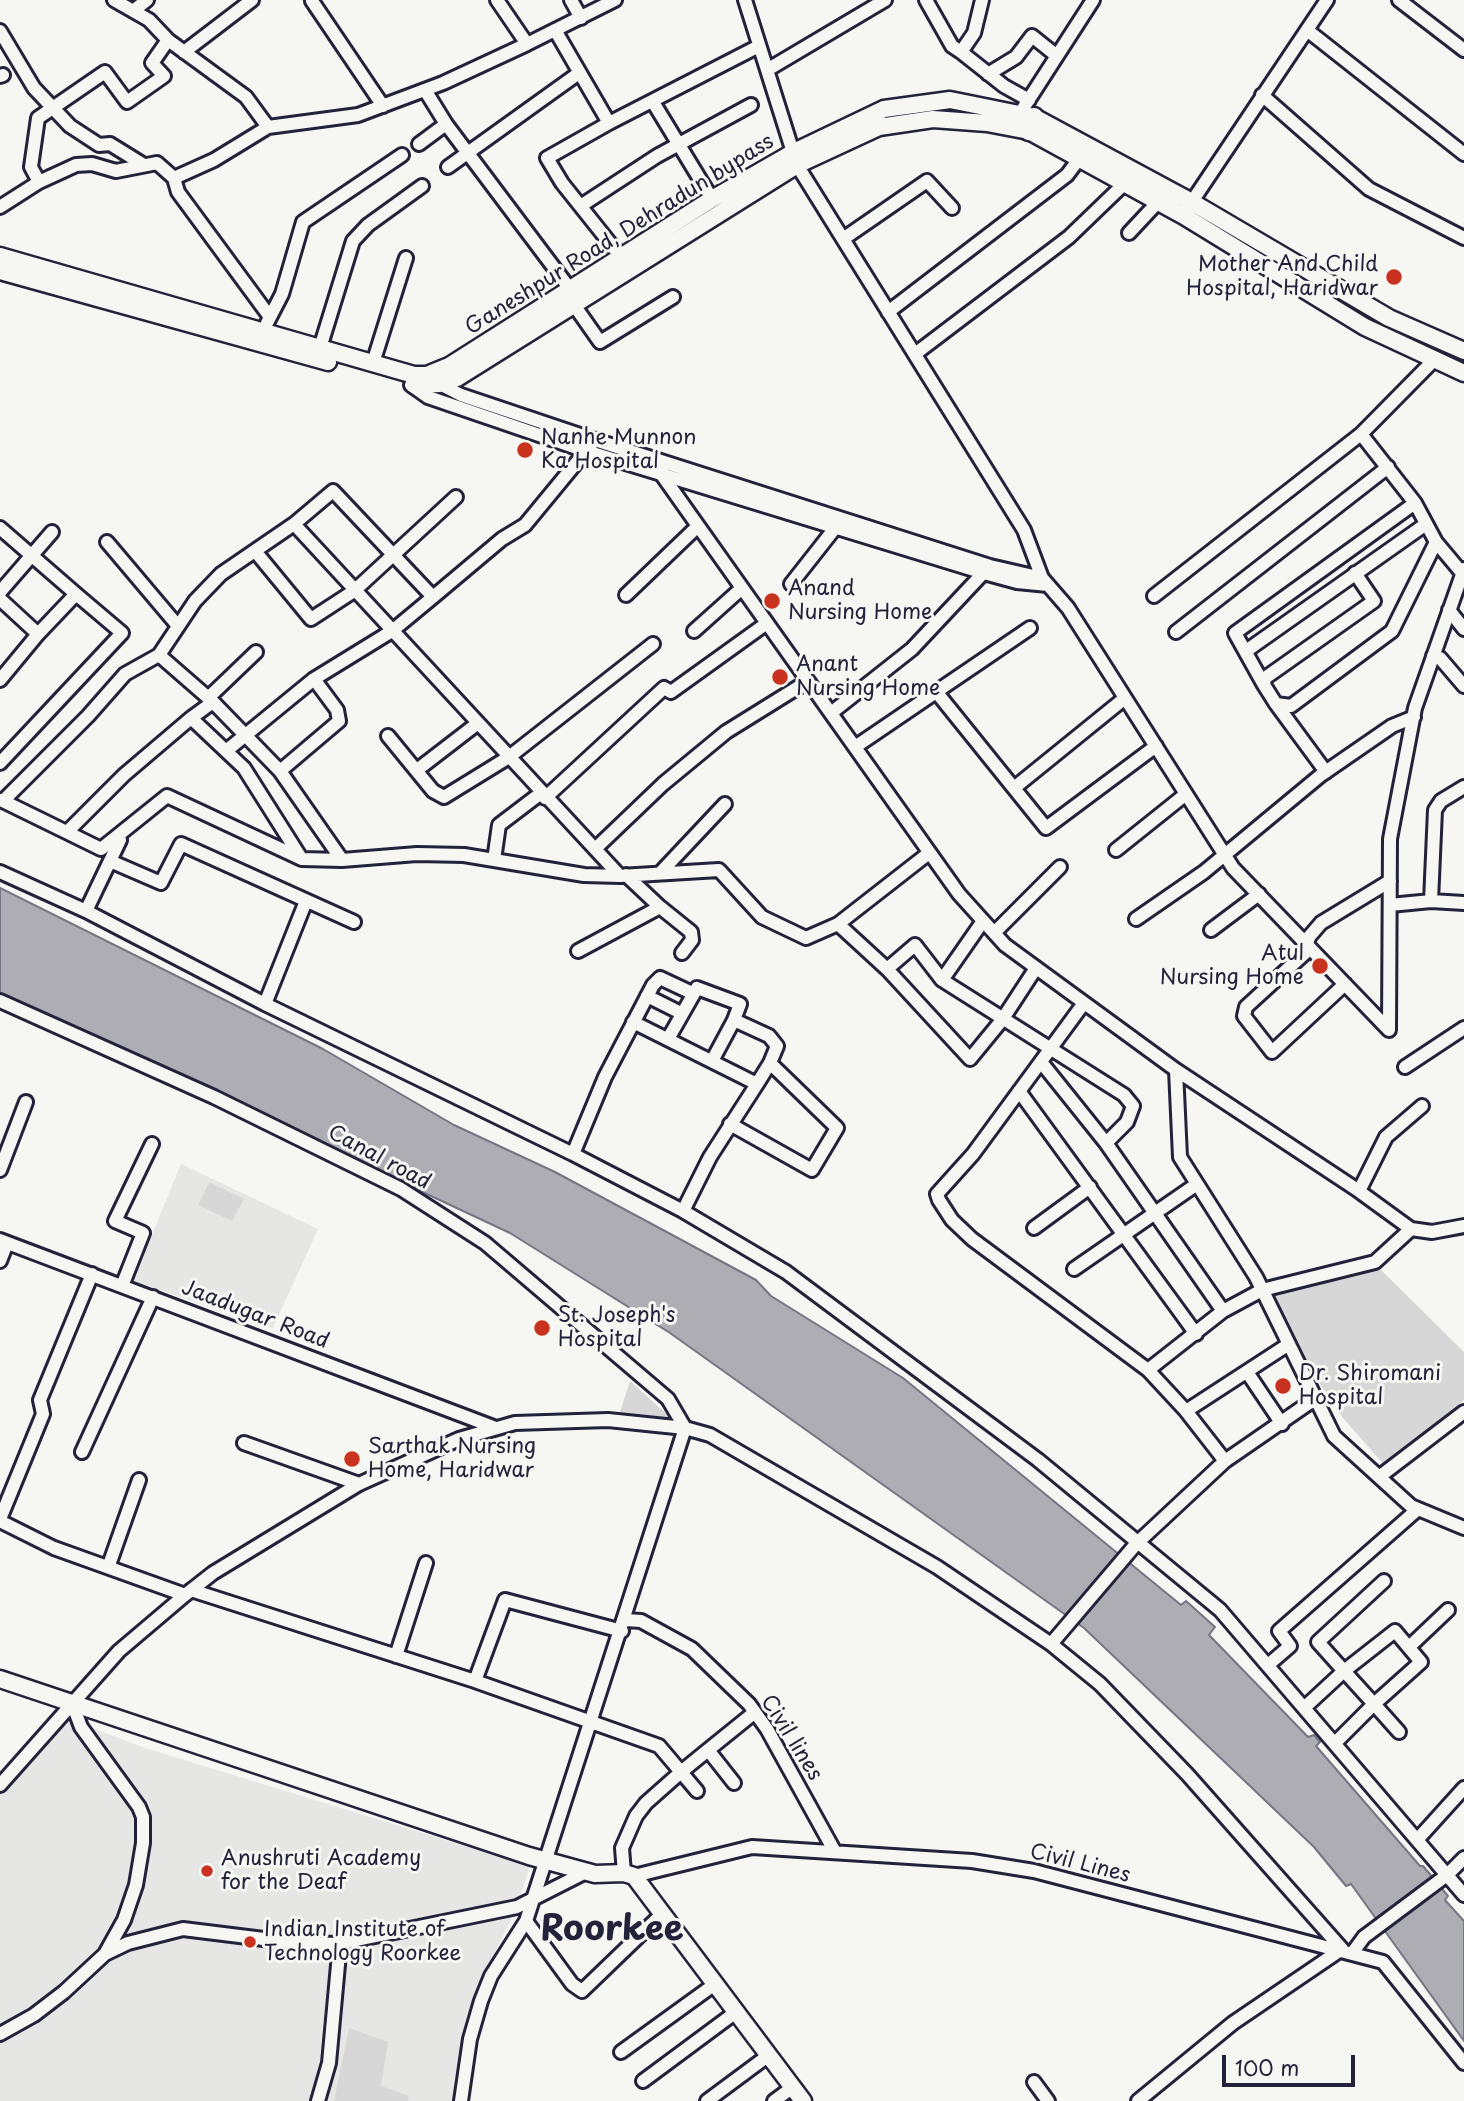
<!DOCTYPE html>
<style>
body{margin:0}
#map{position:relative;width:1464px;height:2101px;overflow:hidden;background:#f6f6f2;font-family:"Playpen Sans",sans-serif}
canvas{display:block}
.scale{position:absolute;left:1222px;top:2055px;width:133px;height:32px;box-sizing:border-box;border:4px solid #22223b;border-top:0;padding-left:9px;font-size:21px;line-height:24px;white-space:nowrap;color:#22223b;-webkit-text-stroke:5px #f6f6f2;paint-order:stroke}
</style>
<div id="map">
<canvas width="1464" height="2101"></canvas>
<div class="scale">100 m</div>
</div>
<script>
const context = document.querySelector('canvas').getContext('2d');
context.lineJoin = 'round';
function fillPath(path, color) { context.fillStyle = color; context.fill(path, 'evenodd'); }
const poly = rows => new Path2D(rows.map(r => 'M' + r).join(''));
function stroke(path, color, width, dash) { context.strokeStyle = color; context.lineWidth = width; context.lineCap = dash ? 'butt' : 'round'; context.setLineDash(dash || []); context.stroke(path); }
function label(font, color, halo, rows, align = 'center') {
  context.font = font + ' "Playpen Sans",sans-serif'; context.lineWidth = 6; context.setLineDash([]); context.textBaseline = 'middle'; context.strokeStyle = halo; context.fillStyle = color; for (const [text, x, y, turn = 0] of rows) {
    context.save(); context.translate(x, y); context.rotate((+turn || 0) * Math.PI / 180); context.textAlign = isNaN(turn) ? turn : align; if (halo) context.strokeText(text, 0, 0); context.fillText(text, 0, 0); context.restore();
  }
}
fillPath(poly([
 [181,1164,318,1229,273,1328,133,1281],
 [56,1714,142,1747,530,1866,517,1907,483,1977,463,2044,455,2101,0,2101,0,1782]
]), '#e6e6e4');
fillPath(poly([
 [209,1182,244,1199,232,1221,198,1205],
 [1377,1266,1464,1352,1464,1400,1385,1466,1343,1418,1303,1359,1272,1288],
 [630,1381,672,1419,617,1421],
 [349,2028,388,2042,381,2086,409,2096,408,2101,334,2101]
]), '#d7d7d7');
const water = poly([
 [0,888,323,1049,454,1125,555,1172,756,1280,771,1296,903,1378,1181,1605,1186,1601,1215,1627,1209,1635,1308,1737,1314,1735,1320,1742,1316,1746,1420,1866,1423,1866,1448,1896,1445,1900,1464,1921,1464,2041,1351,1884,1346,1886,1314,1847,1084,1628,670,1333,510,1233,0,994,0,888]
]);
fillPath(water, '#adadb3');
stroke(water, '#757583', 2);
const minor = poly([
 [114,0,149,20,168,40,246,97,268,127,358,115,443,83,527,44],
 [497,0,527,44,615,0],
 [571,0,581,18],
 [745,0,797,165,1024,530,1042,578,1068,608,1233,868,1389,1030],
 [926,0,952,46,961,52],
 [982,0,974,33,961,52,1004,86,1029,100],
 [1399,0,1464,50],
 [312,1,383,106],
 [133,11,147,0],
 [555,30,609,123],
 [1307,30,1464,154],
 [0,31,34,88,70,126,99,145,110,144,144,165],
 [184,52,252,0],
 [767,70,885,0],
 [988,74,1016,57,1032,36,1057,56],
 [0,76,3,75],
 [425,90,446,124,570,289],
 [1262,95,1369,189,1464,238],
 [653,102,712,199],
 [1024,107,1093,0],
 [268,127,214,160,174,178,178,192,270,317],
 [419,144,446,124],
 [448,167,579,73],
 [39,182,31,167,38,118,105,72,127,102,164,76,152,63,168,40],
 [582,205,657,156,751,105],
 [0,207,39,182,76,165,92,164,116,171,157,163,174,178],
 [1187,209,1327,0],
 [1129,233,1157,203],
 [843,239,927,181,952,208],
 [621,257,562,183,547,158,609,123,759,46],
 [574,305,600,342,673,297],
 [888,312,1067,175,1079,159],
 [267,323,282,294,303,222,402,155],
 [320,348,353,241,368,225,422,186],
 [915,354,1069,237,1124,184],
 [373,363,406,258],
 [436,382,461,395,595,440,990,566,1042,578],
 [411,385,428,397,586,451,984,573,1017,582,1048,585],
 [595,440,525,525,502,539,433,597,333,491,294,524,620,876],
 [662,462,662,475,959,894,1005,945,1176,1070,1180,1157,1256,1277,1334,1436,1411,1506,1464,1528],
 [0,528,76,594],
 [107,542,178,626],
 [1436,542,1462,573],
 [255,551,311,619,354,591,456,497],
 [1355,573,1374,601,1265,678,1264,685,1276,704,1291,706,1392,631,1436,542,1415,503,1361,434],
 [791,584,839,523],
 [0,592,52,532],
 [626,595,698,526],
 [1154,596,1361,434,1435,359],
 [0,599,38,634,76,594,122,633,0,763],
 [1449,610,1464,629],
 [694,631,742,588],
 [1176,632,1388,467],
 [1246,651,1426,524],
 [159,655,213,702,280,771,342,860,417,854,464,855,584,875,620,876,719,870,762,917,806,938,838,924,887,969,915,945,942,980,983,921],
 [1433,656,1440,658,1464,686],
 [0,680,38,634],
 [1264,685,1235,633,1415,503],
 [938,694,1046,828,1156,746],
 [1276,704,1326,772],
 [831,713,912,649,987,569],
 [191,718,213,702,208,698,256,652],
 [388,736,433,791,444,797,509,757,653,644],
 [855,747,1030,628],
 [226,751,314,679,392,631,433,597],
 [417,770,478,723],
 [280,771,339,721,337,710,314,679],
 [1014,788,1125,698],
 [545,798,664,688,671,692,767,623],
 [0,800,3,801,88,716,125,674,159,655,195,601,221,574,294,524],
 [3,801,101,849,167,796,302,859,342,860],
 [67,832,124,775,191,718,244,768,301,858],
 [595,849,663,784,726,732,808,681],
 [1116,850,1186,794],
 [494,860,499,825,541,793],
 [110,861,161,883,181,844,354,922],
 [0,872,86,911,265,1004,573,1154,683,1211,786,1272,1038,1460,1220,1610,1464,1895],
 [661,872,725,804],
 [1431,901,1435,810,1441,801,1464,787],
 [1390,905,1431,901,1464,903],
 [660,907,691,932,692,940,682,953],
 [86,911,120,840],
 [1136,919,1204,872,1321,775,1392,726,1414,717],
 [838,924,929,853],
 [1211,930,1259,894],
 [994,933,1060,867],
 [578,951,660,907,626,875],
 [887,969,970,1059,1002,1020,1036,968],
 [942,980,1124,1095,1133,1106,1127,1122,1106,1143],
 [1345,984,1272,1052,1244,1016,1246,1007,1305,953,1309,937,1321,923,1390,881],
 [647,996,681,1013],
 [0,1001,214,1097,401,1189,485,1243,668,1399,685,1428],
 [1084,1003,973,1154,937,1194,939,1200,952,1220,972,1239,1148,1370,1186,1411,1225,1461],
 [265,1004,306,901],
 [633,1022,757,1084,710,1157,683,1211],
 [1389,1030,1390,839,1415,708,1464,569],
 [668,1039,697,988,740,1004,734,1020],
 [712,1061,734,1020,769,1036,777,1046,770,1063],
 [1041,1062,1106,1143,1223,1311],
 [1405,1067,1464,1028],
 [1176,1070,1356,1189,1361,1187,1386,1137,1422,1106],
 [1019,1091,1196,1334],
 [730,1124,812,1170,837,1128,770,1063,757,1084],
 [573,1154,605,1077,653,985,660,978,692,993],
 [0,1170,26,1102],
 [1356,1189,1411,1229,1432,1232,1464,1226],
 [1034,1228,1090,1187],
 [0,1240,496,1428],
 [0,1261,7,1243],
 [1074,1269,1197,1184],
 [122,1286,143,1233,115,1221,152,1144],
 [1148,1370,1223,1311,1262,1290,1375,1262,1411,1229],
 [1247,1372,1282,1424],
 [1186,1411,1289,1344],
 [244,1443,359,1484],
 [82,1452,153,1297],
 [1379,1477,1464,1412],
 [0,1519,43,1414,40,1400,92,1274],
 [0,1521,54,1548,185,1595],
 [109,1565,139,1480],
 [191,1590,475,1681,659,1746,681,1772,646,1803,636,1816,622,1848,624,1873],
 [626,1620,641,1621,692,1649,749,1704,767,1729,835,1852],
 [1051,1644,1136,1544,1225,1461,1309,1403,1317,1401],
 [1409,1647,1448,1610],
 [396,1656,426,1563],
 [1268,1665,1290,1646,1279,1631,1418,1509],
 [475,1681,505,1600,622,1631],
 [1304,1708,1344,1671,1318,1642,1384,1581],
 [1338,1740,1374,1704,1421,1662,1395,1631,1344,1671,1374,1704,1399,1732],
 [734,1783,708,1750,755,1712],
 [0,1785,119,1651,185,1595,213,1573,359,1484,459,1439,515,1423,608,1420,685,1428,710,1435,937,1567,1051,1644,1100,1684,1187,1774,1342,1949,1233,2023,1138,2101],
 [697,1791,681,1772,708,1750],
 [1417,1840,1464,1788],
 [634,1876,752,1847,972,1861,1034,1871,1383,1962,1464,2063],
 [526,1921,572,1984,582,1991,662,1914],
 [1353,1952,1364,1937,1447,1875,1464,1858],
 [105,1954,128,1943,183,1929,288,1942,336,1944,517,1907,586,1872],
 [0,2034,34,2015,64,1992,105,1954,124,1920,136,1885,143,1843,143,1817,139,1807,81,1727,72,1703],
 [621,2052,715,1984],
 [643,2081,736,2012],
 [1034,2082,1048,2101],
 [318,2101,329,2063,340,1943],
 [461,2101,470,2039,481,2001,491,1976,526,1921,685,1428],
 [707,2101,769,2055],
 [774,2101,793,2087]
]);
const major = poly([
 [0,256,414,375,427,375,449,366,712,199,794,152,884,109,950,100,1034,117,1190,201,1389,318,1464,351],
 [0,271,328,362],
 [414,385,440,384,457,378,797,165,879,127,933,119,987,123,1029,131,1184,216,1365,327,1464,373],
 [0,1679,529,1856,595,1874,624,1873,634,1876,803,2101]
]);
const highway = poly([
 [1029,131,1034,117]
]);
stroke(minor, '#22223b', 18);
stroke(major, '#22223b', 21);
stroke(highway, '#22223b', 23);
stroke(minor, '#f6f6f2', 12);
stroke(major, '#f6f6f2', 16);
stroke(highway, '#f6f6f2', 18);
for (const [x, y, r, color] of [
 [1394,277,9,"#c8321e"],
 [525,450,9,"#c8321e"],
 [772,601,9,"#c8321e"],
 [780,677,9,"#c8321e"],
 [1320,966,9,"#c8321e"],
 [542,1328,9,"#c8321e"],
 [1283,1386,9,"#c8321e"],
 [352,1459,9,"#c8321e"],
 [207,1871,7,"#c8321e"],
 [250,1942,7,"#c8321e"]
]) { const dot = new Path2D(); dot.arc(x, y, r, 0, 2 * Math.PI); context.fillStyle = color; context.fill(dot); stroke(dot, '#f6f6f2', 2.5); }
label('21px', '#22223b', '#f6f6f2', [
 ["Ganeshpur Road, Dehradun bypass",620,235,-32],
 ["Canal road",379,1158,28],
 ["Jaadugar Road",255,1315,21],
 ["Civil lines",791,1738,58],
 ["Civil Lines",1080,1864,14]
]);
label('21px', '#22223b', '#f6f6f2', [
 ["Mother And Child",1378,265,"right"],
 ["Hospital, Haridwar",1378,289,"right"],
 ["Nanhe Munnon",541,438],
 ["Ka Hospital",541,462],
 ["Anand",788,589],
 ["Nursing Home",788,613],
 ["Anant",796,665],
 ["Nursing Home",796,689],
 ["Atul",1304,954,"right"],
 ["Nursing Home",1304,978,"right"],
 ["St. Joseph's",558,1316],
 ["Hospital",558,1340],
 ["Dr. Shiromani",1299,1374],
 ["Hospital",1299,1398],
 ["Sarthak Nursing",368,1447],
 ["Home, Haridwar",368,1471],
 ["Anushruti Academy",221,1859],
 ["for the Deaf",221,1883],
 ["Indian Institute of",264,1930],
 ["Technology Roorkee",264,1954]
], 'left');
label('bold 35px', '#22223b', '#f6f6f2', [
 ["Roorkee",612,1930]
]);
</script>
